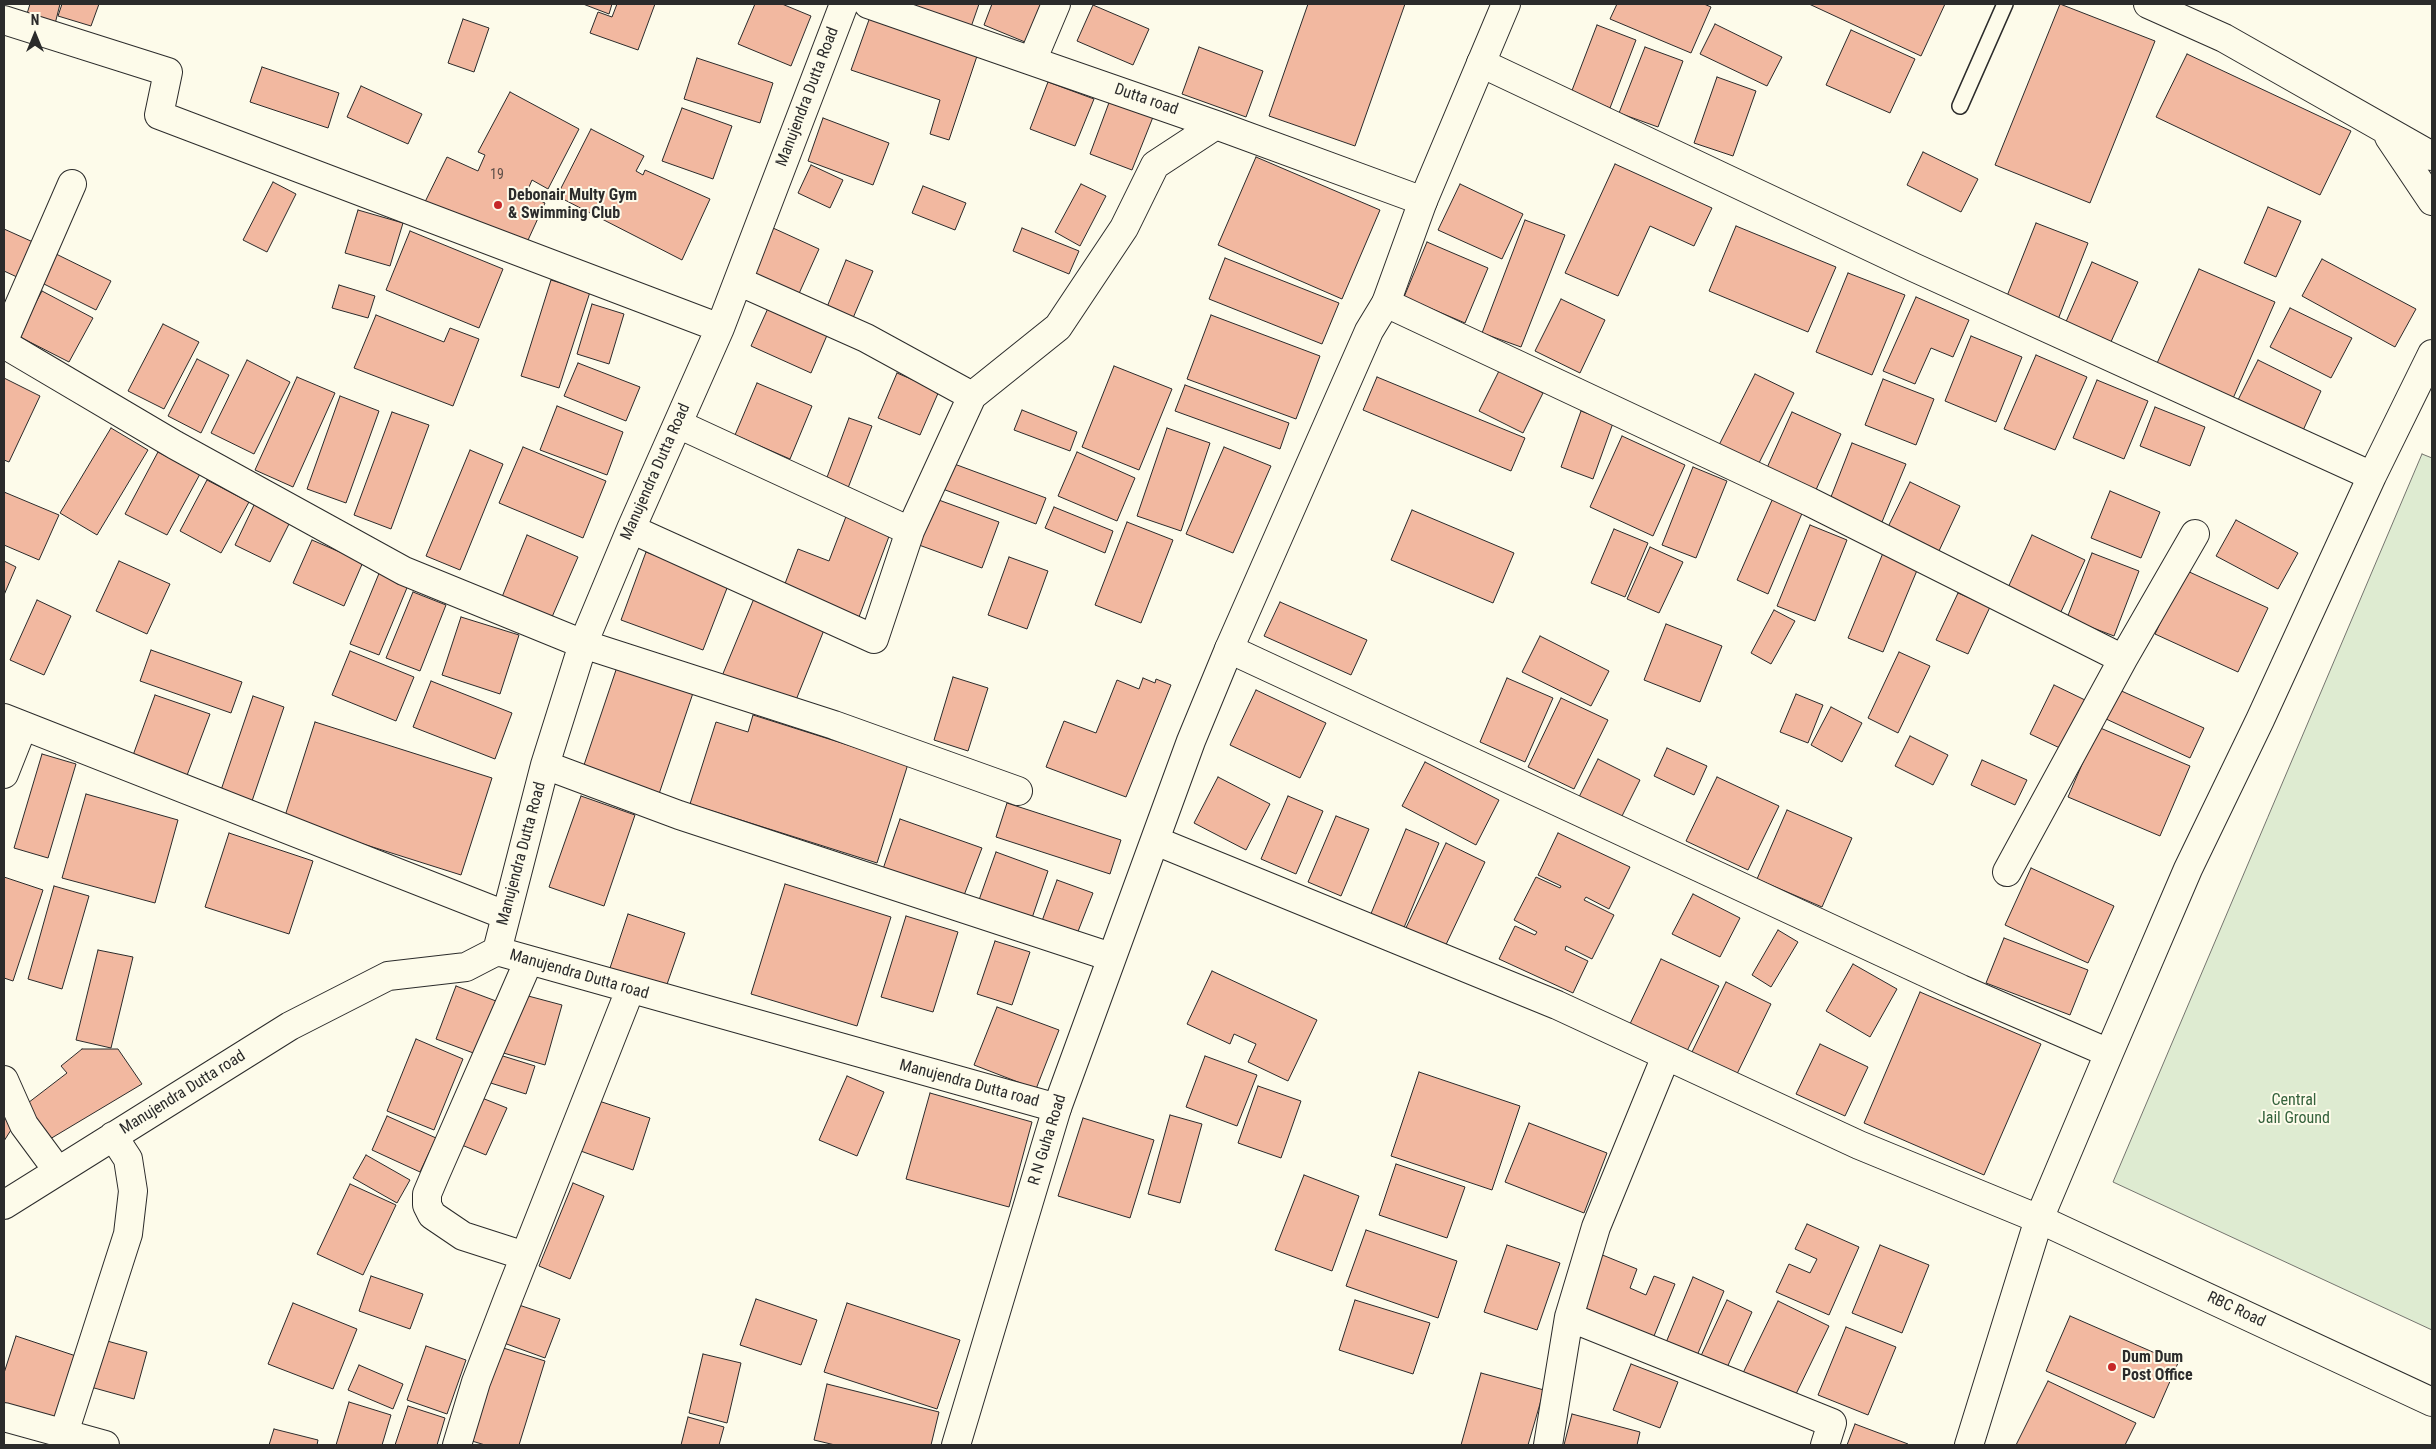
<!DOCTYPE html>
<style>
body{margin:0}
#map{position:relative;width:2436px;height:1449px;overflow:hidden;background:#fdfbea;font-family:"Roboto Condensed",sans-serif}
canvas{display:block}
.frame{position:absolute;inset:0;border:5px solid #2b2b2b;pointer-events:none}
.north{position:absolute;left:10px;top:10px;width:50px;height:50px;-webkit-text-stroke:4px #fdfbea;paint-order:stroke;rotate:0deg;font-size:14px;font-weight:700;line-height:20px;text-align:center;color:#2b2b2b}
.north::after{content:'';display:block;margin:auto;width:18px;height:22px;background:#2b2b2b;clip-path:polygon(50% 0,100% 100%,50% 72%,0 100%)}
</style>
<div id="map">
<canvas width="2436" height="1449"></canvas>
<div class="frame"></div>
<div class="north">N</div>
</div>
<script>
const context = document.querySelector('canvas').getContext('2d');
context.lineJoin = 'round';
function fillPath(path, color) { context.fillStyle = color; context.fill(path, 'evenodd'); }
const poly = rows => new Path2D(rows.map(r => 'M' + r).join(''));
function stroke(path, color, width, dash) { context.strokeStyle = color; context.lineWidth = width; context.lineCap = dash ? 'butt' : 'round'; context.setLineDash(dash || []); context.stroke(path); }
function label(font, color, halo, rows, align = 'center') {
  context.font = font + ' "Roboto Condensed",sans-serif'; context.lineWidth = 4; context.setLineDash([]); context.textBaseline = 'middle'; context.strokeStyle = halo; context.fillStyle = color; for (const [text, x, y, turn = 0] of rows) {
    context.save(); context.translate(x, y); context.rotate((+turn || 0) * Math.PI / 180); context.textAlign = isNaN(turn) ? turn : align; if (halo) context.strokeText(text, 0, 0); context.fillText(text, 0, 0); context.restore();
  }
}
const green = poly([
 [2422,454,2432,458,2432,1330,2113,1182,2422,454]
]);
fillPath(green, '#deebd1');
stroke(green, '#74746e', 1);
const building = poly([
 [30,4,60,4,55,24,26,17,30,4],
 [62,4,99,4,91,26,58,16,62,4],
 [583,4,612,4,609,14,583,4],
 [617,4,655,4,638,50,590,33,598,12,612,17,617,4],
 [755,4,782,4,811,16,791,66,738,44,755,4],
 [906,4,979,4,971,27,906,4],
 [992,4,1041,4,1025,42,984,25,992,4],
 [1308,4,1405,4,1355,146,1269,116,1308,4],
 [1617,4,1704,4,1711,7,1691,53,1610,19,1617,4],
 [1809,4,1945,4,1921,56,1809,4],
 [2060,4,2155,41,2090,203,1995,165,2060,4],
 [1093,5,1149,29,1133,65,1077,41,1093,5],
 [870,17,978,53,949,140,930,134,940,100,851,70,870,17],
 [463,19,489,28,474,72,448,63,463,19],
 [1715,24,1782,57,1767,86,1700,54,1715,24],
 [1597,25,1636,40,1610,108,1571,93,1597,25],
 [1851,30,1915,59,1890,113,1826,85,1851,30],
 [1199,47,1263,71,1246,117,1182,94,1199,47],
 [1645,47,1683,61,1658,127,1619,113,1645,47],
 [2187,54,2351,131,2320,195,2156,117,2187,54],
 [697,58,773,83,760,123,684,99,697,58],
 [262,67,339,93,328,128,250,102,262,67],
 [1717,77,1756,91,1733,156,1694,143,1717,77],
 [1048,82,1094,99,1075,146,1030,129,1048,82],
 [361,86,422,114,408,144,347,117,361,86],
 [510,92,579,129,548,189,532,180,526,194,545,203,523,251,424,204,447,157,478,171,485,155,478,152,510,92],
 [1110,100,1153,117,1132,170,1090,154,1110,100],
 [682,108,732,126,713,179,662,161,682,108],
 [823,118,889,143,873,185,808,161,823,118],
 [591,129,644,156,636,171,643,175,645,170,710,199,682,260,557,196,591,129],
 [1923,152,1978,179,1961,212,1907,185,1923,152],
 [1256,157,1380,210,1342,299,1218,245,1256,157],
 [1615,164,1712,208,1694,246,1650,226,1618,296,1565,273,1615,164],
 [811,165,843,180,830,208,798,193,811,165],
 [273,182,296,194,267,252,243,240,273,182],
 [1081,184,1106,196,1080,246,1055,232,1081,184],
 [1460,184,1523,214,1502,259,1438,230,1460,184],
 [923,186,966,203,955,230,912,213,923,186],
 [2268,207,2301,221,2276,277,2244,263,2268,207],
 [358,210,403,223,390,266,345,253,358,210],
 [1525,220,1565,235,1521,347,1482,333,1525,220],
 [2036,223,2088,243,2057,322,2005,301,2036,223],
 [1736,226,1836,267,1808,332,1709,291,1736,226],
 [773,228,819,249,797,298,751,277,773,228],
 [1022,228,1079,251,1069,274,1013,251,1022,228],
 [4,229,33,242,17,277,4,271,4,229],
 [410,231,503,269,479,328,386,290,410,231],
 [1427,242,1488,268,1465,323,1404,297,1427,242],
 [54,253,111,281,96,310,40,282,54,253],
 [1225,258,1339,303,1322,344,1209,299,1225,258],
 [2322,259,2416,309,2395,347,2302,296,2322,259],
 [846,260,873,271,853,318,827,307,846,260],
 [2092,262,2138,282,2110,344,2065,324,2092,262],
 [2199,269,2275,302,2231,403,2154,370,2199,269],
 [1848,273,1905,295,1872,375,1816,352,1848,273],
 [551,280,590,292,559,388,521,376,551,280],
 [339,285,375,296,368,318,332,308,339,285],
 [42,291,93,318,69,362,18,336,42,291],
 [1916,297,1969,320,1953,357,1931,348,1915,384,1883,371,1916,297],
 [1561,299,1605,320,1580,373,1535,351,1561,299],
 [592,304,624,314,609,364,577,354,592,304],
 [769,306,828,333,811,373,751,346,769,306],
 [2290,308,2352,338,2331,378,2270,347,2290,308],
 [376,315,444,342,450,328,479,339,453,406,354,368,376,315],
 [1211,315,1320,356,1296,419,1187,379,1211,315],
 [163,324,199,342,164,409,128,391,163,324],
 [1971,336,2022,357,1996,422,1945,401,1971,336],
 [2036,355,2087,377,2055,450,2004,429,2036,355],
 [197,359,229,375,201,433,168,416,197,359],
 [247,360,290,382,254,454,211,433,247,360],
 [2258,360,2321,391,2300,437,2235,406,2258,360],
 [578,363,640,387,626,421,564,396,578,363],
 [1114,366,1172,389,1139,470,1082,447,1114,366],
 [1499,371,1543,393,1523,433,1479,411,1499,371],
 [897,373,939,391,920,435,878,418,897,373],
 [1755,374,1794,393,1758,465,1719,445,1755,374],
 [297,377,335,393,293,487,255,470,297,377],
 [1377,377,1525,438,1511,471,1363,410,1377,377],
 [4,378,40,396,9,462,4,460,4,378],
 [1883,379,1934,399,1916,445,1865,425,1883,379],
 [2097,380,2148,401,2124,459,2073,438,2097,380],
 [757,383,812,406,790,459,735,435,757,383],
 [1185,385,1289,423,1280,449,1175,411,1185,385],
 [340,396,379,411,346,503,307,489,340,396],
 [557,406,623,432,607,475,540,450,557,406],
 [2155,407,2205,427,2190,466,2140,446,2155,407],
 [1022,410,1077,432,1070,451,1014,430,1022,410],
 [1581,411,1613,423,1593,479,1561,467,1581,411],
 [392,412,429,425,391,529,354,515,392,412],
 [1792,412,1841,434,1815,492,1766,470,1792,412],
 [849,418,872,426,848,488,826,480,849,418],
 [111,428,148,450,97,535,60,513,111,428],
 [1167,428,1210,443,1181,531,1137,516,1167,428],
 [1622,436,1685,465,1653,536,1590,507,1622,436],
 [1852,443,1906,464,1882,522,1829,502,1852,443],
 [523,447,606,481,583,538,499,503,523,447],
 [1224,447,1271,466,1233,553,1186,534,1224,447],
 [470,450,503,464,460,570,426,556,470,450],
 [158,452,200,474,167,535,125,514,158,452],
 [1077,452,1135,478,1117,521,1058,496,1077,452],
 [949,462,1046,498,1036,524,940,488,949,462],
 [1693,467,1727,481,1696,558,1662,545,1693,467],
 [207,480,249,502,221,553,180,531,207,480],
 [1910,482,1960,506,1938,553,1887,529,1910,482],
 [2110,491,2160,512,2141,558,2091,538,2110,491],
 [4,492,59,515,39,560,4,545,4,492],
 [1773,498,1803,511,1768,594,1737,580,1773,498],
 [936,499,999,522,982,568,919,545,936,499],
 [255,503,291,520,270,562,235,545,255,503],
 [1054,507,1113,531,1105,553,1045,528,1054,507],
 [1412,510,1514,553,1493,603,1391,560,1412,510],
 [847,514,891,531,859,617,783,589,798,549,829,561,847,514],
 [2236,520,2298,553,2278,589,2216,556,2236,520],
 [1127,522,1173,540,1141,623,1095,605,1127,522],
 [1810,525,1847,540,1815,621,1777,606,1810,525],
 [1614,529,1648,543,1625,597,1591,583,1614,529],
 [527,535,578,557,552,617,502,597,527,535],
 [2032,535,2085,560,2059,616,2006,592,2032,535],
 [312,540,363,562,344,606,293,583,312,540],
 [1650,547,1683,562,1659,613,1627,599,1650,547],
 [646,552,729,583,703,650,621,620,646,552],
 [1883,553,1918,568,1883,652,1848,638,1883,553],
 [2092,553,2139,571,2114,636,2067,618,2092,553],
 [1009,557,1048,571,1027,629,988,615,1009,557],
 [4,561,16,567,4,595,4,561],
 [119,561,170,584,147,634,96,611,119,561],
 [2185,570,2268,608,2238,672,2155,634,2185,570],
 [380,571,409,583,379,655,350,644,380,571],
 [413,592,446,605,420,671,386,658,413,592],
 [1958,593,1990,607,1968,654,1936,640,1958,593],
 [755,596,826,625,794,705,722,676,755,596],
 [37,600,71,616,44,675,10,660,37,600],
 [1280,602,1367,640,1351,675,1264,636,1280,602],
 [1774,610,1795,621,1771,664,1751,653,1774,610],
 [461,617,519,635,500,694,442,675,461,617],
 [1666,624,1722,646,1700,702,1644,680,1666,624],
 [1540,636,1609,671,1591,706,1522,672,1540,636],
 [151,650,242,682,231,713,140,681,151,650],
 [350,651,414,677,396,721,332,695,350,651],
 [1899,652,1930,666,1898,733,1868,718,1899,652],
 [617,667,693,693,659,794,583,768,617,667],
 [953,677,988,688,968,751,934,740,953,677],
 [1143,678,1155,683,1156,679,1171,685,1126,797,1046,767,1064,721,1096,733,1117,680,1139,689,1143,678],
 [1507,678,1553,698,1525,762,1480,742,1507,678],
 [431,681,512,713,495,759,413,727,431,681],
 [2054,685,2085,700,2062,749,2030,734,2054,685],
 [2117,689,2204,728,2190,758,2104,718,2117,689],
 [1256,690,1326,723,1300,778,1230,745,1256,690],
 [1796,694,1823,705,1808,743,1780,732,1796,694],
 [155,695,210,714,186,778,132,758,155,695],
 [253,696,284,707,251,804,220,793,253,696],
 [1561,698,1608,720,1574,789,1528,767,1561,698],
 [1831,707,1862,723,1842,762,1811,745,1831,707],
 [753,715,908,764,877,863,690,804,716,722,748,732,753,715],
 [315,722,492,778,461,875,284,819,315,722],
 [2098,727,2190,766,2160,836,2068,797,2098,727],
 [1910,736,1948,755,1933,785,1895,766,1910,736],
 [1667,748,1707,766,1694,795,1654,776,1667,748],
 [42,754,76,764,48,858,14,848,42,754],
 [1598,759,1640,780,1620,820,1578,799,1598,759],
 [1982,760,2027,780,2015,805,1971,785,1982,760],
 [1425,762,1499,800,1476,845,1402,806,1425,762],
 [1218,777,1270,804,1246,850,1194,823,1218,777],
 [1717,777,1779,806,1748,870,1686,841,1717,777],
 [86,794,178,820,155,903,62,878,86,794],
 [581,796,635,815,604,906,549,887,581,796],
 [1288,796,1323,811,1296,874,1261,859,1288,796],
 [1007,803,1121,840,1110,874,996,837,1007,803],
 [1787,810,1852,838,1822,907,1757,879,1787,810],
 [1336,816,1369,829,1341,896,1308,882,1336,816],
 [900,819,982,848,963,898,883,869,900,819],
 [1406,829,1439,843,1403,930,1370,916,1406,829],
 [229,833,313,861,289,934,205,907,229,833],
 [1558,833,1630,867,1609,909,1586,897,1584,900,1614,915,1592,959,1566,946,1565,950,1588,961,1573,993,1499,959,1515,926,1535,935,1537,932,1514,920,1536,877,1560,888,1561,886,1538,875,1558,833],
 [1446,843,1485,862,1443,951,1404,932,1446,843],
 [996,852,1048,871,1032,918,979,900,996,852],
 [2031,868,2114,906,2088,963,2005,925,2031,868],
 [4,877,43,890,13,981,4,978,4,877],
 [1057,880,1093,893,1077,934,1042,921,1057,880],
 [785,884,891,917,857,1026,751,994,785,884],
 [54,886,89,896,62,989,28,979,54,886],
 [1693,894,1740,918,1720,957,1672,934,1693,894],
 [628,914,685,933,665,990,609,971,628,914],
 [906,916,958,932,933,1012,881,997,906,916],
 [1778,930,1798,942,1771,987,1752,975,1778,930],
 [2004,938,2088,970,2070,1015,1986,983,2004,938],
 [995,941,1030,952,1012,1005,977,994,995,941],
 [98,950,133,957,111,1048,76,1040,98,950],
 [1661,959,1719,986,1686,1053,1629,1026,1661,959],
 [1853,964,1897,989,1870,1037,1826,1011,1853,964],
 [1212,971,1317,1020,1288,1081,1248,1062,1256,1044,1234,1034,1230,1044,1187,1024,1212,971],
 [1726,982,1771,1004,1736,1076,1691,1054,1726,982],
 [456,986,496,1001,476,1054,436,1039,456,986],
 [1920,992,2041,1044,1984,1175,1864,1123,1920,992],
 [517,993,562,1005,545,1065,500,1052,517,993],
 [997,1007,1059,1030,1036,1089,974,1065,997,1007],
 [416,1039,463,1059,434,1130,387,1111,416,1039],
 [1820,1044,1868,1067,1845,1116,1796,1094,1820,1044],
 [82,1049,118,1049,142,1084,45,1142,24,1106,67,1073,61,1066,82,1049],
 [490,1052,535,1066,526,1094,481,1080,490,1052],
 [1205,1056,1257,1075,1237,1126,1186,1107,1205,1056],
 [1419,1072,1520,1106,1492,1190,1391,1156,1419,1072],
 [847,1076,884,1092,857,1156,819,1140,847,1076],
 [1258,1086,1301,1101,1281,1158,1238,1143,1258,1086],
 [930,1093,1032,1122,1009,1207,906,1179,930,1093],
 [472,1094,507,1108,486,1155,452,1141,472,1094],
 [596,1100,650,1118,633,1170,578,1150,596,1100],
 [4,1114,16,1122,4,1141,4,1114],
 [1170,1115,1202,1124,1180,1203,1148,1194,1170,1115],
 [387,1116,436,1138,420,1172,372,1150,387,1116],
 [1083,1118,1154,1140,1130,1218,1058,1196,1083,1118],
 [1529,1123,1607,1153,1584,1213,1505,1182,1529,1123],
 [366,1155,410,1180,397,1203,353,1178,366,1155],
 [1396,1164,1465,1187,1447,1238,1379,1215,1396,1164],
 [1304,1175,1359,1196,1332,1271,1275,1250,1304,1175],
 [573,1183,604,1196,570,1279,539,1266,573,1183],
 [350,1184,396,1205,363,1275,317,1254,350,1184],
 [1807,1224,1859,1247,1829,1315,1776,1292,1789,1264,1810,1273,1817,1259,1795,1249,1807,1224],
 [1366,1230,1457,1261,1438,1318,1346,1286,1366,1230],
 [1507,1245,1560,1263,1537,1330,1484,1312,1507,1245],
 [1880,1245,1929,1265,1902,1333,1852,1313,1880,1245],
 [1600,1254,1637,1269,1630,1288,1646,1295,1654,1276,1675,1284,1652,1341,1577,1311,1600,1254],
 [371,1276,423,1294,410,1329,359,1311,371,1276],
 [1693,1277,1724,1291,1696,1358,1665,1345,1693,1277],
 [756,1299,817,1320,801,1365,740,1345,756,1299],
 [1355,1300,1430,1323,1413,1374,1339,1350,1355,1300],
 [1727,1300,1752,1312,1725,1372,1699,1360,1727,1300],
 [1778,1301,1829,1326,1796,1394,1781,1387,1779,1391,1743,1373,1778,1301],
 [293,1303,357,1329,333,1389,268,1364,293,1303],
 [847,1303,960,1340,937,1409,824,1372,847,1303],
 [519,1305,560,1319,545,1358,504,1343,519,1305],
 [2070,1316,2178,1363,2154,1418,2046,1371,2070,1316],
 [1846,1327,1896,1347,1868,1415,1818,1395,1846,1327],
 [16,1336,82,1358,59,1425,4,1406,4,1373,16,1336],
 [100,1339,147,1352,134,1399,87,1386,100,1339],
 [426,1346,466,1360,447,1414,407,1400,426,1346],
 [500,1347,545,1361,519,1445,485,1445,472,1441,500,1347],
 [703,1354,741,1363,727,1423,689,1413,703,1354],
 [1631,1364,1678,1382,1660,1428,1613,1410,1631,1364],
 [359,1365,403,1384,393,1409,348,1390,359,1365],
 [1481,1373,1544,1390,1528,1445,1461,1445,1481,1373],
 [2048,1381,2136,1423,2125,1445,2016,1445,2048,1381],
 [827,1384,939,1412,931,1445,835,1445,814,1440,827,1384],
 [349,1402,391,1415,382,1445,336,1445,349,1402],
 [408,1406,445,1418,437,1445,395,1445,408,1406],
 [1572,1414,1640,1432,1637,1445,1564,1445,1572,1414],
 [688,1417,724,1427,719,1445,681,1445,688,1417],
 [1855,1424,1908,1444,1908,1445,1847,1445,1855,1424],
 [274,1429,318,1440,317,1445,269,1445,274,1429]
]);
fillPath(building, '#f2b8a0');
stroke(building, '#2b2b2b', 1);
const lane = poly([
 [1960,106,2005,4]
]);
const street = poly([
 [868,4,1216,125,1423,201],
 [2148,4,2224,38,2432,156],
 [4,20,168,72,159,115,720,328],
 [1032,61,1056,4],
 [1481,63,1913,267,2372,476],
 [2389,137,2432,201],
 [738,281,866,338,972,396,1058,327,1124,228,1155,165,1216,125],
 [1386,303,1810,502,2123,659],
 [4,340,72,184],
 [4,344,175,445,404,571,583,644,834,725,1018,791],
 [678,424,910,531],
 [631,529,874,639,910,531,972,396],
 [1229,649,1961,989,2109,1053],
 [4,718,505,915],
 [545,765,679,815,1111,957],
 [4,774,23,726],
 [1156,841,1557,1005,1859,1145,2039,1219],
 [2007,872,2123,659,2195,534],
 [497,951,545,765,583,644,631,529,720,328,844,4],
 [1666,1056,1596,1227,1569,1317,1832,1423,1825,1445],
 [4,1080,24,1125,58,1171],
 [4,1205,290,1026,388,976,466,967,497,951,1057,1108],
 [525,1256,463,1236,432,1215,427,1205,427,1194,435,1175,529,960],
 [4,1417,105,1445],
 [64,1433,128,1234,133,1191,128,1159,113,1136],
 [457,1445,476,1382,509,1296,630,990],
 [1548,1445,1569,1317],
 [1969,1445,2039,1219,2109,1053,2188,869,2260,720,2372,476,2432,354]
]);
const secondary = poly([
 [2039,1219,2432,1402],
 [956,1445,1057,1108,1191,741,1229,649,1369,331,1386,303,1423,201,1506,4]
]);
stroke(lane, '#2b2b2b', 18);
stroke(street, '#2b2b2b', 30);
stroke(secondary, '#2b2b2b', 30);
stroke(lane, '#fdfbea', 15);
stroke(street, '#fdfbea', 28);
stroke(secondary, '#fdfbea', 28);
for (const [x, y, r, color] of [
 [498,205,5,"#c62828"],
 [2112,1367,5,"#c62828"]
]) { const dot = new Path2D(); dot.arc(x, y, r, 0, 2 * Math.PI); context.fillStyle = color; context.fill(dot); stroke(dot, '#fdfbea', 2); }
label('14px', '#5d4e48', null, [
 ["19",497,175]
]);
label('16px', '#2b2b2b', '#fdfbea', [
 ["Manujendra Dutta Road",808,97,-69],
 ["Dutta road",1146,100,19],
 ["Manujendra Dutta Road",656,472,-66],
 ["Manujendra Dutta Road",522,854,-75],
 ["Manujendra Dutta road",579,975,16],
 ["Manujendra Dutta road",969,1084,15],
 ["Manujendra Dutta road",183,1093,-32],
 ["R N Guha Road",1048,1140,-73],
 ["RBC Road",2236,1310,25]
]);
label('bold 16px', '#2b2b2b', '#fdfbea', [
 ["Debonair Multy Gym",508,196],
 ["& Swimming Club",508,214],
 ["Dum Dum",2122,1358],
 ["Post Office",2122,1376]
], 'left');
label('16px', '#34623c', '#fdfbea', [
 ["Central",2294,1101],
 ["Jail Ground",2294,1119]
]);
</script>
